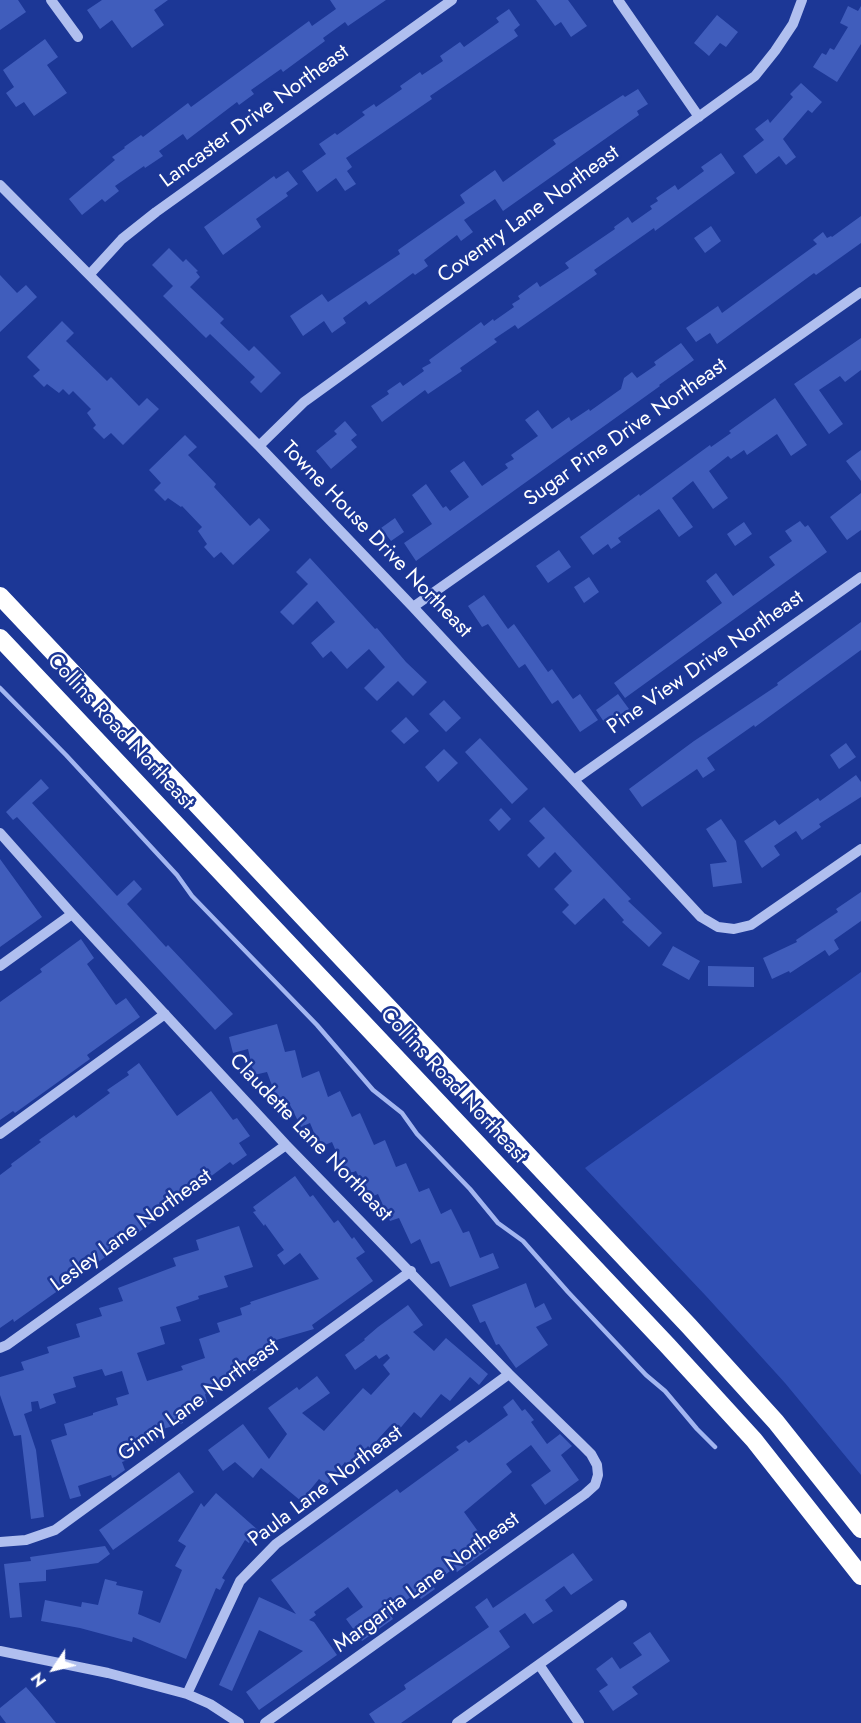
<!DOCTYPE html>
<style>
body{margin:0}
#map{position:relative;width:861px;height:1723px;overflow:hidden;background:#1c3796;font-family:Jost,sans-serif}
canvas{display:block}
.north{position:absolute;left:24px;top:1639px;width:60px;height:60px;-webkit-text-stroke:4px #1c3796;paint-order:stroke;rotate:235deg;font-size:16px;font-weight:700;line-height:24px;text-align:center;color:#fff}
.north::after{content:'';display:block;margin:auto;width:21px;height:27px;background:#fff;clip-path:polygon(50% 0,100% 100%,50% 72%,0 100%)}
</style>
<div id="map">
<canvas width="861" height="1723"></canvas>
<div class="north">N</div>
</div>
<script>
const context = document.querySelector('canvas').getContext('2d');
context.lineJoin = 'round';
function fillPath(path, color) { context.fillStyle = color; context.fill(path, 'evenodd'); }
const poly = rows => new Path2D(rows.map(r => 'M' + r).join(''));
function stroke(path, color, width, dash) { context.strokeStyle = color; context.lineWidth = width; context.lineCap = dash ? 'butt' : 'round'; context.setLineDash(dash || []); context.stroke(path); }
function label(font, color, halo, rows, align = 'center') {
  context.font = font + ' Jost,sans-serif'; context.lineWidth = 5; context.setLineDash([]); context.textBaseline = 'middle'; context.strokeStyle = halo; context.fillStyle = color; for (const [text, x, y, turn = 0] of rows) {
    context.save(); context.translate(x, y); context.rotate((+turn || 0) * Math.PI / 180); context.textAlign = isNaN(turn) ? turn : align; if (halo) context.strokeText(text, 0, 0); context.fillText(text, 0, 0); context.restore();
  }
}
fillPath(poly([
 [861,972,861,1475,785,1383,706,1296,585,1168]
]), '#304fb4');
stroke(poly([
 [0,688,66,755,177,875,192,896,317,1025,373,1090,402,1113,417,1134,470,1189,498,1223,523,1241,568,1292,646,1375,665,1391,697,1429,715,1447]
]), '#a3b6f1', 4.5);
fillPath(poly([
 [0,0,18,0,26,12,0,30],
 [102,0,168,0,154,10,164,25,132,48,112,20,100,29,87,10],
 [330,0,386,0,348,26,345,22,323,38,325,41,283,72,281,69,251,90,254,94,239,105,237,102,187,140,183,134,159,151,163,156,145,168,144,166,115,186,119,191,105,202,102,199,82,215,69,199,115,160,112,157,125,148,124,147,141,135,143,137,188,103,191,107,309,21,312,26,336,9],
 [536,0,568,0,587,26,571,37,561,22,555,26],
 [848,6,858,11,861,6,861,44,837,82,813,67,822,53,826,55,830,48,834,50,848,27,840,23],
 [509,9,520,25,514,30,518,36,430,96,432,99,346,158,352,167,347,171,356,184,345,191,336,178,317,192,302,171,326,154,319,144,335,133,337,135,365,115,362,112,374,104,376,107,402,89,400,86,420,72,422,75,443,61,440,56,460,42,464,47,499,22,496,18],
 [717,15,738,32,726,47,720,43,709,56,694,43],
 [45,39,58,57,47,65,67,93,34,116,24,102,16,107,6,93,14,87,3,70],
 [801,83,822,102,812,113,808,110,783,139,796,157,786,165,779,156,756,174,743,156,764,140,755,129,768,119,770,123,793,97,790,94],
 [638,89,648,104,637,111,639,115,503,211,495,199,464,220,473,232,461,241,457,235,424,260,428,266,415,275,413,273,369,305,366,301,343,318,346,323,332,333,324,321,303,336,290,316,322,294,328,302,400,254,398,250,465,203,460,195,495,170,503,182,556,144,553,140,623,95,625,97],
 [721,153,735,173,655,231,654,228,594,270,597,274,518,329,515,325,494,339,497,342,460,368,462,371,428,394,425,390,382,422,371,406,389,394,387,391,400,382,403,386,424,371,422,368,431,363,429,360,481,322,484,326,493,319,494,321,514,307,512,304,520,299,518,296,537,282,540,287,569,268,565,263,615,229,614,227,628,217,632,223,652,209,650,206,658,201,656,198,675,185,678,190,704,171,701,167],
 [288,171,298,184,286,193,288,196,256,219,261,227,223,255,204,227,274,176,276,179],
 [861,216,861,243,816,275,814,273,717,344,710,333,696,342,686,328,718,306,722,313,817,244,813,240,823,232,827,238,831,236,832,237],
 [711,226,721,241,705,253,694,238],
 [169,248,183,262,186,259,198,271,196,272,200,277,190,287,224,319,220,323,249,351,254,346,281,373,261,393,250,382,255,377,210,334,206,338,163,296,173,286,152,265],
 [0,275,17,293,26,285,37,297,0,332],
 [62,321,74,333,66,341,107,381,111,377,139,406,147,398,159,409,123,445,111,433,104,439,93,428,96,425,87,413,91,409,73,391,69,395,63,389,59,393,47,384,44,387,33,376,40,370,27,357],
 [861,338,861,370,845,382,840,376,819,390,843,424,829,434,794,384],
 [681,343,694,360,659,385,660,386,416,561,404,543,432,524,412,495,426,484,443,508,446,506,450,511,469,497,450,471,464,461,482,486,508,468,505,464,514,459,511,455,538,436,525,420,538,410,552,429,569,417,571,421,589,409,590,411,621,389,624,378,632,372,637,378,656,365,654,362],
 [775,398,807,445,791,456,777,434,747,455,744,450,731,459,728,456,709,471,728,498,713,509,693,481,672,498,693,527,679,537,659,509,618,538,621,542,611,549,608,544,593,555,580,537,639,494,640,496,710,445,711,447,731,433,729,431],
 [345,421,357,435,351,440,357,447,331,469,316,451,337,434,334,431],
 [185,435,197,447,188,455,216,484,214,487,250,526,259,518,270,530,233,565,221,552,214,558,204,547,207,544,198,531,202,527,182,506,181,507,168,498,165,501,154,490,161,483,149,470],
 [861,450,861,481,846,461],
 [861,493,861,530,847,540,830,517],
 [395,518,404,532,391,541,381,528],
 [800,521,805,527,808,525,827,552,625,698,614,683,722,603,706,581,716,573,733,596,775,565,769,557,792,541,785,531],
 [744,522,752,534,735,546,727,534],
 [559,550,571,567,548,583,536,566],
 [310,558,375,629,377,628,406,662,427,682,413,696,398,681,377,701,364,688,385,667,369,649,347,669,331,651,323,658,311,643,335,622,317,601,293,625,280,612,308,584,296,572],
 [589,577,599,592,584,603,574,587],
 [484,595,508,629,514,624,548,672,552,669,573,699,580,694,598,720,580,732,558,700,552,704,525,664,519,668,488,624,482,627,468,606],
 [861,622,861,650,755,727,754,725,707,758,715,770,703,778,697,769,642,807,629,789,694,741,778,685,777,683],
 [618,694,629,709,606,725,596,710],
 [444,700,461,718,446,732,429,714],
 [406,717,419,731,404,744,391,731],
 [480,738,528,789,512,804,465,752],
 [846,743,856,757,839,769,830,755],
 [444,749,458,763,438,782,425,767],
 [856,775,861,782,861,797,819,824,821,827,802,840,796,831,774,846,780,855,762,868,744,841,775,820,779,825,818,798,820,801],
 [41,779,49,788,32,803,117,896,134,880,142,889,127,904,166,947,168,945,233,1014,215,1030,17,817,13,820,6,812],
 [544,807,631,899,628,901,662,933,649,947,622,922,624,920,604,898,575,925,562,912,569,905,554,889,572,871,555,852,539,868,527,855,545,838,529,821],
 [501,808,511,819,499,831,489,820],
 [721,819,736,841,742,883,713,887,710,864,727,862,706,829],
 [0,859,42,917,0,947],
 [861,892,861,921,834,940,839,949,829,956,825,950,790,973,789,971,772,979,763,958,797,942,796,940,838,912,836,909],
 [81,939,94,958,87,964,116,1005,126,998,140,1017,87,1055,90,1059,15,1113,13,1111,0,1120,0,1002,42,972,40,969],
 [673,946,700,961,689,980,662,965],
 [708,966,754,967,754,987,708,986],
 [277,1024,285,1052,295,1050,302,1078,319,1071,328,1097,340,1091,352,1117,360,1113,374,1145,385,1140,396,1167,406,1163,419,1192,429,1188,441,1214,451,1209,463,1233,469,1231,480,1258,493,1253,499,1268,450,1287,439,1261,431,1264,420,1239,411,1244,399,1218,390,1221,378,1194,369,1198,356,1171,346,1175,332,1142,320,1147,310,1123,301,1127,287,1099,278,1102,267,1072,254,1075,248,1049,233,1053,229,1037],
 [139,1063,177,1116,211,1091,233,1120,237,1118,250,1136,239,1143,247,1155,233,1165,230,1162,206,1180,204,1178,167,1204,170,1208,125,1243,14,1322,13,1319,0,1328,0,1175,12,1166,11,1164,41,1142,39,1140,74,1115,76,1118,110,1093,107,1090,129,1075,127,1072],
 [295,1176,310,1197,313,1195,334,1223,338,1220,352,1239,354,1237,365,1252,356,1258,373,1281,312,1325,314,1329,276,1340,279,1350,253,1359,257,1370,227,1380,229,1387,205,1394,207,1402,179,1411,183,1423,153,1432,156,1442,131,1450,133,1458,122,1462,125,1470,115,1477,112,1478,111,1475,78,1486,81,1496,70,1499,51,1440,67,1435,64,1424,93,1415,93,1413,118,1405,116,1398,129,1394,122,1371,105,1376,102,1369,73,1377,76,1387,53,1394,56,1403,40,1409,38,1401,31,1402,32,1411,24,1414,36,1450,44,1517,31,1519,21,1435,14,1436,0,1395,0,1377,24,1370,21,1362,49,1353,47,1347,80,1337,76,1324,102,1316,99,1308,123,1301,118,1288,176,1266,173,1258,199,1250,196,1240,239,1226,253,1267,224,1276,228,1287,198,1296,199,1299,176,1307,181,1321,160,1327,165,1344,137,1353,147,1381,183,1370,181,1366,205,1358,199,1339,220,1332,217,1323,242,1315,240,1308,251,1304,250,1302,319,1279,300,1253,284,1265,277,1255,284,1250,265,1224,264,1226,253,1212,256,1211,253,1207],
 [526,1283,535,1308,544,1303,552,1319,536,1327,548,1345,516,1368,499,1344,496,1345,485,1321,480,1323,472,1305],
 [408,1305,423,1325,413,1332,434,1351,446,1338,488,1374,479,1385,470,1377,450,1401,441,1394,421,1418,414,1412,397,1432,390,1426,370,1448,368,1446,350,1467,345,1462,327,1485,319,1479,301,1501,261,1468,253,1478,235,1462,223,1471,208,1450,243,1424,269,1459,287,1434,268,1408,297,1387,299,1390,317,1376,330,1393,302,1413,324,1431,363,1388,371,1395,390,1374,383,1365,390,1358,387,1354,379,1359,376,1355,355,1370,345,1355,365,1340,364,1339,378,1327],
 [513,1399,522,1411,525,1409,534,1420,531,1422,547,1444,560,1434,572,1446,561,1455,579,1480,545,1505,531,1485,551,1471,531,1445,506,1464,512,1472,464,1512,490,1548,457,1572,454,1568,432,1585,435,1589,421,1599,416,1593,389,1613,393,1619,362,1641,346,1619,363,1607,348,1587,314,1612,316,1615,309,1620,314,1622,337,1655,259,1710,246,1692,303,1651,259,1630,232,1691,219,1685,259,1597,296,1614,271,1580,397,1489,400,1493,459,1450,456,1447,466,1440,469,1443,508,1415,503,1407],
 [179,1472,194,1492,113,1550,99,1530],
 [216,1493,259,1531,249,1543,245,1540,222,1578,225,1580,220,1590,216,1588,186,1659,133,1637,132,1642,80,1628,41,1621,45,1600,81,1607,82,1602,98,1605,105,1579,117,1582,116,1585,143,1591,138,1614,160,1623,182,1570,175,1566,186,1546,178,1541,201,1503,204,1507],
 [105,1546,110,1554,98,1563,46,1570,46,1581,19,1583,22,1617,10,1618,4,1564,31,1561,30,1557],
 [573,1553,593,1580,571,1595,564,1586,545,1600,553,1611,533,1624,525,1613,499,1631,510,1647,401,1723,375,1723,369,1714,406,1689,404,1685,489,1627,475,1607,487,1598,493,1608],
 [650,1632,670,1661,632,1687,638,1694,613,1711,599,1691,608,1685,596,1669,612,1657,620,1669,642,1655,633,1643],
 [26,1687,39,1702,56,1723,6,1723,0,1715,0,1708]
]), '#405dbc');
stroke(poly([
 [51,0,78,37],
 [618,0,699,117],
 [0,185,259,446,413,607,701,917,718,927,734,929,751,925,861,849],
 [90,274,122,239,156,212,452,0],
 [259,446,304,402,755,76,775,51,793,24,802,0],
 [413,607,861,292],
 [574,780,861,577],
 [0,833,72,914,286,1145,509,1374,582,1445,591,1454,597,1465,598,1475,595,1485,585,1494,265,1723],
 [0,966,72,914],
 [0,1134,165,1014],
 [0,1348,7,1345,286,1145],
 [0,1542,26,1540,55,1530,411,1271],
 [0,1651,108,1673,187,1694,210,1704,239,1723],
 [540,1666,579,1723],
 [187,1694,240,1581,276,1544,509,1374],
 [457,1723,622,1605]
]), '#b0bfef', 10);
stroke(poly([
 [0,596,689,1326,776,1422,861,1529],
 [0,638,668,1346,754,1440,861,1576]
]), '#fff', 18);
label('21px', '#fff', '#1c3796', [
 ["Lancaster Drive Northeast",255,117,-36],
 ["Coventry Lane Northeast",529,215,-36],
 ["Sugar Pine Drive Northeast",626,433,-35],
 ["Towne House Drive Northeast",376,540,46],
 ["Pine View Drive Northeast",706,663,-35],
 ["Collins Road Northeast",120,732,47],
 ["Collins Road Northeast",453,1086,47],
 ["Claudette Lane Northeast",310,1138,46],
 ["Lesley Lane Northeast",132,1231,-36],
 ["Ginny Lane Northeast",199,1401,-36],
 ["Paula Lane Northeast",326,1487,-37],
 ["Margarita Lane Northeast",427,1583,-36]
]);
</script>
